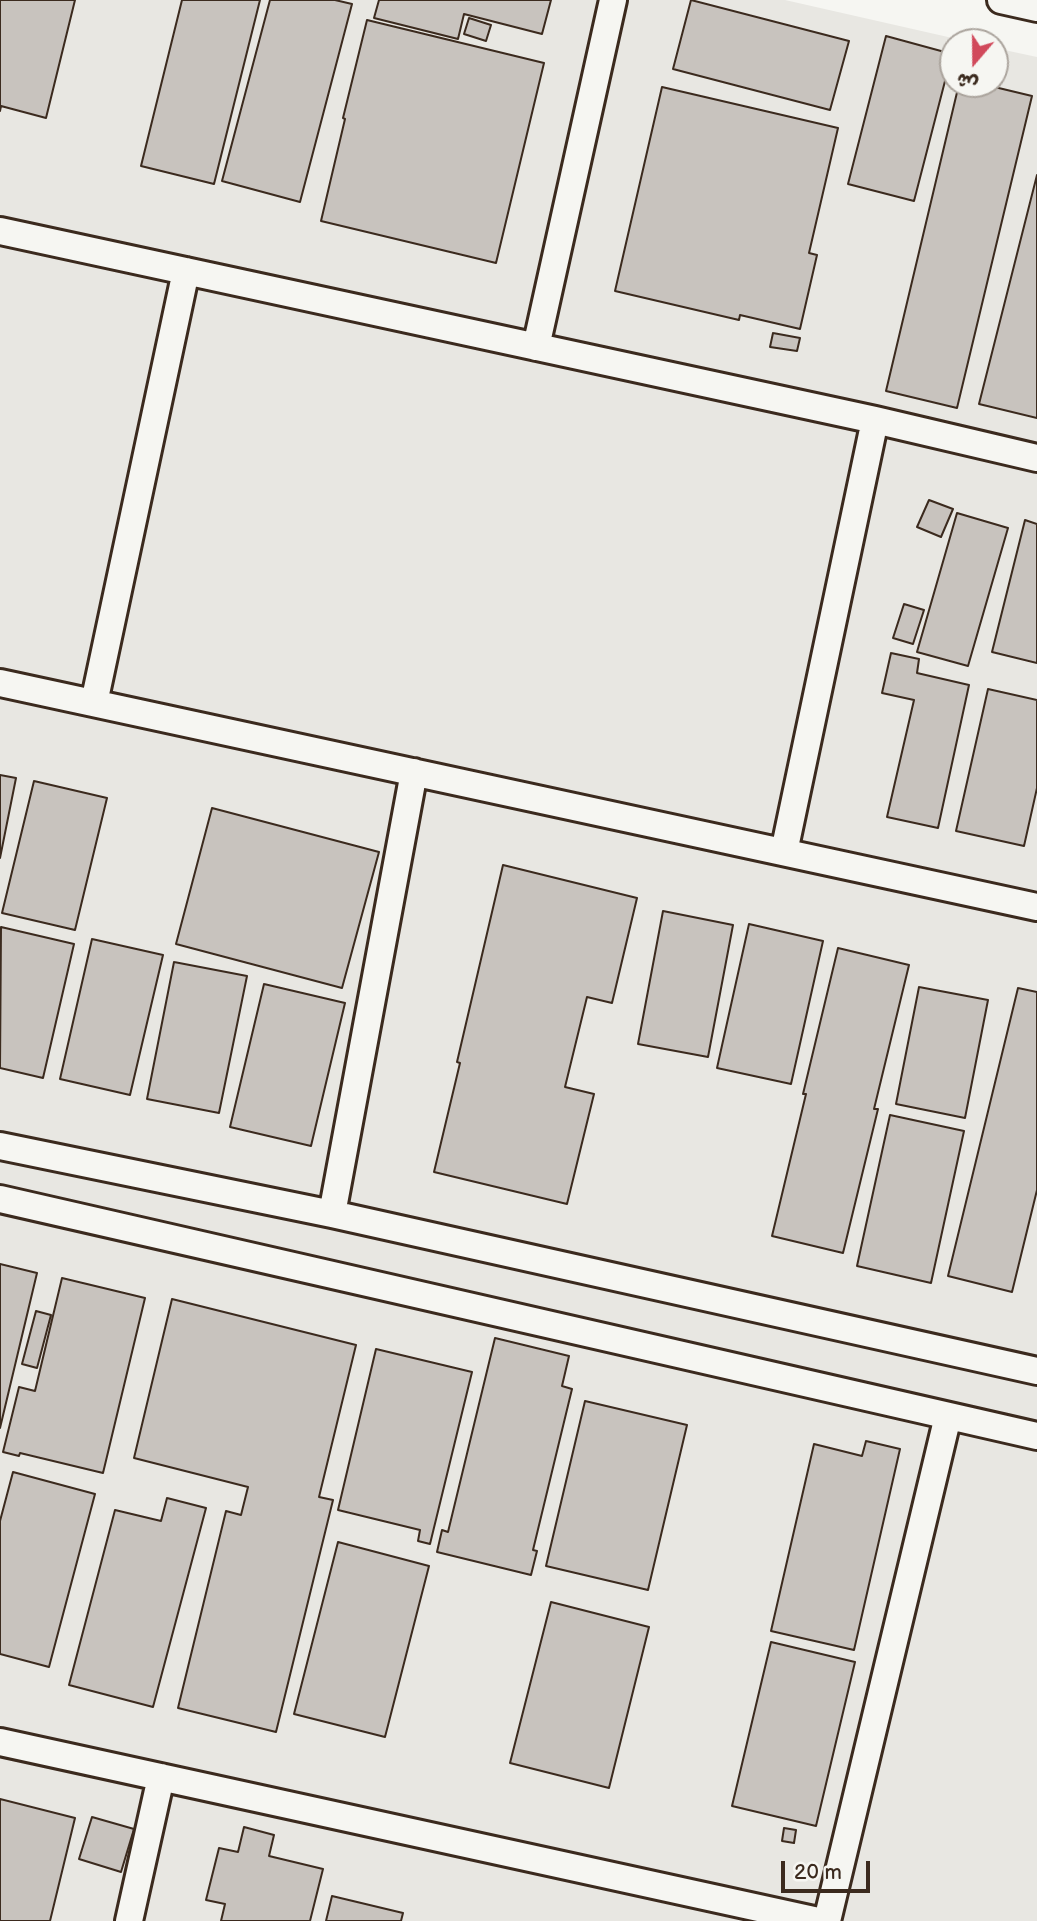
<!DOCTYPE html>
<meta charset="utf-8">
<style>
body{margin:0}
#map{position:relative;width:1037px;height:1921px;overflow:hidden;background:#f6f6f2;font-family:"Balsamiq Sans","Playpen Sans Arabic",sans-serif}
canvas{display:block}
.north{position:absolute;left:939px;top:28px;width:70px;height:70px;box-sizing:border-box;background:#f6f6f2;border:2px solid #aba49d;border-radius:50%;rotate:200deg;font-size:19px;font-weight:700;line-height:28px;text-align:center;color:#3b2a1e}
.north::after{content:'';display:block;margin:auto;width:24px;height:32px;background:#d1495b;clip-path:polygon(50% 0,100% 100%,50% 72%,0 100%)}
.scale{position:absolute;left:781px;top:1861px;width:89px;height:32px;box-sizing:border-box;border:4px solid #3b2a1e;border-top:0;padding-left:9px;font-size:21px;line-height:24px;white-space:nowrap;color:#3b2a1e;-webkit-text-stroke:5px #f6f6f2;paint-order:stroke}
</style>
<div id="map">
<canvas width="1037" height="1921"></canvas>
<div class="north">ش</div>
<div class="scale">20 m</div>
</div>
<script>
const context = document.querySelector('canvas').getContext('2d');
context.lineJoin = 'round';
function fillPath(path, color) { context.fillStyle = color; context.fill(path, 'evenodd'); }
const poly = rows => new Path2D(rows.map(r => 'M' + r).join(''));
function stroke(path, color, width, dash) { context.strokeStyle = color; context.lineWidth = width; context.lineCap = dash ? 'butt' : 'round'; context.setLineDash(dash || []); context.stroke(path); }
fillPath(poly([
 [0,0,785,0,970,42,953,42,953,84,995,84,995,48,1037,57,1037,1921,0,1921]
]), '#e8e7e2');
const building = poly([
 [0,0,75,0,46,118,1,106,0,111,0,0],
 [182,0,260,0,214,184,141,166,182,0],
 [270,0,335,0,352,4,300,202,222,181,270,0],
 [379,0,551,0,542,34,464,14,458,39,374,18,379,0],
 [691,0,849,41,830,110,673,69,691,0],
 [469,18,491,25,486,41,464,34,469,18],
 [367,20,544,63,496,263,321,221,345,119,343,118,367,20],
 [886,36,952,54,914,201,848,184,886,36],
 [959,84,982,84,1032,96,957,408,886,391,959,84],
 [662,87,838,128,809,253,817,255,800,329,740,315,739,320,615,291,662,87],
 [1037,175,1037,418,979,404,1037,175],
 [773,333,800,338,797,351,770,347,773,333],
 [929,500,953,509,941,537,917,527,929,500],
 [957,513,1008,528,968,666,917,652,957,513],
 [1025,520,1037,524,1037,663,992,652,1025,520],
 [904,604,924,610,913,644,893,638,904,604],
 [891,653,919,659,917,673,969,685,938,828,887,817,914,700,882,693,891,653],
 [988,689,1037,700,1037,788,1024,846,956,831,988,689],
 [0,775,16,778,0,858,0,775],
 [34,781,107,798,75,930,2,913,34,781],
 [212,808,379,852,342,988,176,944,212,808],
 [503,865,637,898,612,1003,587,997,565,1087,594,1094,567,1204,434,1172,460,1063,457,1062,503,865],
 [663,911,733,925,708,1057,638,1044,663,911],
 [749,924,823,941,791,1084,717,1068,749,924],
 [1,927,74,944,43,1078,0,1068,1,927],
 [92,939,163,955,130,1095,60,1079,92,939],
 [838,948,909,965,874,1109,878,1109,843,1253,772,1236,806,1094,803,1094,838,948],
 [174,962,247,976,219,1113,147,1099,174,962],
 [264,984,345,1003,311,1146,230,1127,264,984],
 [919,987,988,1000,965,1118,896,1104,919,987],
 [1018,988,1037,992,1037,1190,1012,1292,948,1276,1018,988],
 [890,1115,964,1131,931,1283,857,1266,890,1115],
 [0,1264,37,1273,0,1428,0,1264],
 [62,1278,145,1298,103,1473,20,1453,19,1456,3,1452,19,1387,35,1391,62,1278],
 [172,1299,356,1345,319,1497,333,1500,276,1732,178,1708,226,1511,241,1515,248,1487,134,1458,172,1299],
 [36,1311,51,1315,37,1368,22,1364,36,1311],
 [495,1338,569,1356,562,1386,572,1389,533,1550,537,1551,531,1575,437,1552,442,1530,448,1532,495,1338],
 [376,1349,472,1372,430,1544,418,1541,420,1530,338,1510,376,1349],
 [585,1401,687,1425,648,1590,546,1566,585,1401],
 [866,1441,900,1449,854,1650,771,1631,814,1444,862,1456,866,1441],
 [13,1472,95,1494,49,1667,0,1654,0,1521,13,1472],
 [167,1498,206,1508,153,1707,69,1685,115,1510,161,1521,167,1498],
 [338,1542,429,1566,385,1737,294,1714,338,1542],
 [551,1602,649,1627,609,1788,510,1763,551,1602],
 [771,1642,855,1662,816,1826,732,1806,771,1642],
 [0,1799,75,1818,50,1921,0,1921,0,1799],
 [92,1817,134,1829,121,1872,79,1859,92,1817],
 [244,1827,274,1835,269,1856,323,1869,310,1921,221,1921,225,1904,206,1900,219,1848,238,1852,244,1827],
 [784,1828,796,1830,794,1843,782,1841,784,1828],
 [332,1896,403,1913,401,1921,326,1921,332,1896]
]);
fillPath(building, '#c8c3be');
stroke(building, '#3b2a1e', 2);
const street = poly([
 [1001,0,1037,8],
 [0,231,875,420,1037,458],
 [536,347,613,0],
 [0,683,1037,907],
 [94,703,186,271],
 [784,852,875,420],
 [0,1146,332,1214,1037,1371],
 [0,1199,1037,1436],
 [332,1214,414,772],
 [0,1742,818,1921],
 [129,1921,161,1777],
 [827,1921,948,1416]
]);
stroke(street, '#3b2a1e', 32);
stroke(street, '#f6f6f2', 26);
</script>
